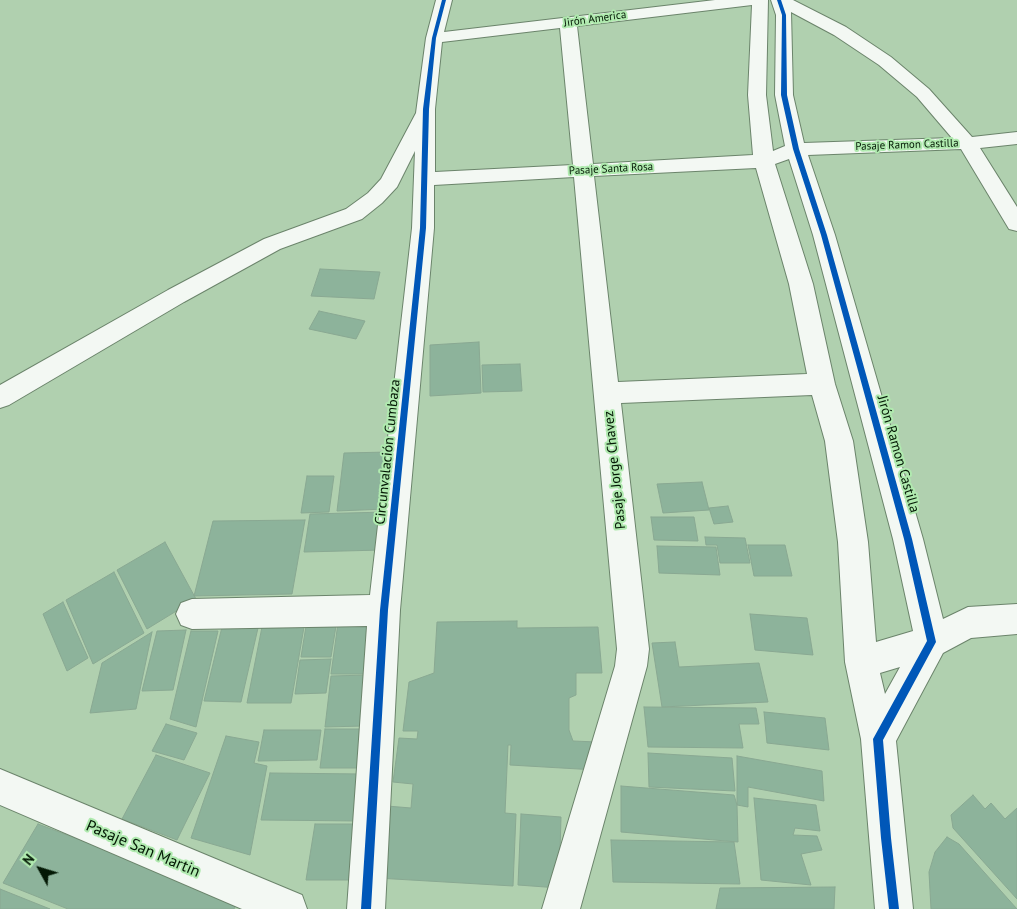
<!DOCTYPE html>
<meta charset="utf-8">
<style>
body{margin:0}
#map{position:relative;width:1017px;height:909px;overflow:hidden;background:#b0d0af;font-family:"PT Sans",sans-serif}
canvas{display:block}
.north{position:absolute;left:15px;top:844px;width:50px;height:50px;-webkit-text-stroke:4px #b0eaaf;paint-order:stroke;rotate:309deg;font-size:14px;font-weight:700;line-height:20px;text-align:center;color:#041905}
.north::after{content:'';display:block;margin:auto;width:18px;height:22px;background:#041905;clip-path:polygon(50% 0,100% 100%,50% 72%,0 100%)}
</style>
<div id="map">
<canvas width="1017" height="909"></canvas>
<div class="north">N</div>
</div>
<script>
const context = document.querySelector('canvas').getContext('2d');
context.lineJoin = 'round';
function fillPath(path, color) { context.fillStyle = color; context.fill(path, 'evenodd'); }
const poly = rows => new Path2D(rows.map(r => 'M' + r).join(''));
function stroke(path, color, width, dash) { context.strokeStyle = color; context.lineWidth = width; context.lineCap = dash ? 'butt' : 'round'; context.setLineDash(dash || []); context.stroke(path); }
function label(font, color, halo, rows, align = 'center') {
  context.font = font + ' "PT Sans",sans-serif'; context.lineWidth = 4; context.setLineDash([]); context.textBaseline = 'middle'; context.strokeStyle = halo; context.fillStyle = color; for (const [text, x, y, turn = 0] of rows) {
    context.save(); context.translate(x, y); context.rotate((+turn || 0) * Math.PI / 180); context.textAlign = isNaN(turn) ? turn : align; if (halo) context.strokeText(text, 0, 0); context.fillText(text, 0, 0); context.restore();
  }
}
const building = poly([
 [320,269,380,272,374,299,311,296,320,269],
 [319,311,365,321,356,339,309,329,319,311],
 [479,342,481,393,430,396,430,345,479,342],
 [520,364,522,391,483,392,482,365,520,364],
 [389,452,385,509,337,511,344,453,389,452],
 [307,476,334,476,329,512,301,513,307,476],
 [702,482,709,510,663,513,657,484,702,482],
 [728,506,733,522,714,524,709,508,728,506],
 [386,512,382,550,304,552,310,514,386,512],
 [651,517,694,517,698,541,654,540,651,517],
 [305,520,292,594,194,596,213,521,305,520],
 [705,537,745,538,750,563,720,563,717,545,706,545,705,537],
 [165,542,196,599,147,629,117,570,165,542],
 [748,545,785,545,792,576,754,576,748,545],
 [657,546,716,547,720,575,659,573,657,546],
 [114,572,144,633,93,664,66,600,114,572],
 [63,602,88,658,67,671,43,614,63,602],
 [750,614,807,618,813,655,755,650,750,614],
 [517,621,517,628,598,627,602,673,576,673,576,695,569,698,569,730,573,741,597,742,596,770,510,765,511,745,508,745,505,813,516,814,513,886,377,878,387,806,411,808,413,784,393,782,399,738,417,739,418,731,403,731,409,682,434,673,437,622,517,621],
 [374,622,369,674,331,674,338,623,374,622],
 [306,626,336,626,331,657,301,657,306,626],
 [222,627,258,628,241,702,204,701,222,627],
 [262,627,304,627,291,703,247,703,262,627],
 [186,630,173,690,142,691,157,631,186,630],
 [191,631,218,631,196,727,170,719,191,631],
 [152,632,136,709,90,713,102,663,152,632],
 [675,642,679,667,759,663,768,702,662,707,652,643,675,642],
 [331,659,326,693,295,694,300,660,331,659],
 [368,675,364,726,325,727,331,676,368,675],
 [644,707,756,708,759,724,739,724,743,748,648,747,644,707],
 [764,712,825,718,829,750,767,743,764,712],
 [166,724,197,733,184,760,152,751,166,724],
 [325,729,365,729,360,768,320,768,325,729],
 [264,730,321,730,317,760,258,761,264,730],
 [226,736,259,742,254,763,267,766,250,855,191,838,226,736],
 [648,753,732,758,735,791,649,787,648,753],
 [156,755,210,773,177,840,122,819,156,755],
 [737,756,822,771,824,801,748,787,748,807,737,805,737,756],
 [270,773,363,774,358,821,261,820,270,773],
 [621,786,734,795,737,805,738,842,621,832,621,786],
 [973,795,985,809,991,803,1005,819,1017,808,1017,899,953,828,951,815,973,795],
 [754,798,816,805,820,831,795,828,793,835,817,836,822,850,801,854,811,885,761,880,754,798],
 [521,814,561,817,559,888,518,885,521,814],
 [38,824,238,900,234,909,68,909,3,883,38,824],
 [315,824,355,824,349,880,306,880,315,824],
 [947,837,959,844,1017,909,931,909,929,872,935,852,947,837],
 [611,840,734,842,740,884,613,882,611,840],
 [835,887,834,909,716,909,720,888,835,887],
 [0,889,50,909,0,909,0,889]
]);
fillPath(building, '#8db39b');
stroke(building, '#89a892', 1);
const street = poly([
 [436,0,452,0,444,32,715,0,768,0,766,95,773,151,785,146,775,95,776,15,771,0,793,0,846,27,891,57,929,89,972,137,1017,132,1017,144,980,148,1017,207,1017,231,1009,229,961,149,808,155,835,235,923,539,943,619,968,607,1017,604,1017,634,971,638,943,653,896,741,913,909,875,909,861,739,845,662,838,542,825,441,812,395,621,403,649,649,647,666,580,909,542,909,615,666,617,649,574,177,434,185,434,228,400,610,385,909,347,909,367,626,192,629,181,625,176,614,181,603,192,599,370,595,412,228,415,151,397,187,382,203,362,219,280,249,184,302,9,405,0,408,0,385,168,290,264,239,346,209,368,193,381,179,416,113,426,38,436,0],
 [752,5,748,95,753,155,593,164,577,26,752,5],
 [791,12,834,35,879,65,917,97,952,138,804,143,793,95,791,12],
 [560,28,573,165,435,172,435,109,442,42,560,28],
 [789,159,813,235,893,539,913,631,876,642,868,542,853,441,835,384,813,284,775,164,789,159],
 [756,168,789,284,807,374,618,382,594,176,756,168],
 [900,667,885,694,880,673,900,667],
 [0,769,302,895,307,909,242,909,0,805,0,769]
]);
stroke(street, '#6b846b', 2);
fillPath(street, '#f3f8f3');
fillPath(poly([
 [442,0,446,0,436,38,429,109,426,228,388,610,371,909,361,909,380,610,420,228,423,109,432,38,442,0],
 [777,0,781,0,786,15,787,95,799,149,827,235,912,539,936,642,883,740,891,838,899,909,889,909,881,838,873,739,927,641,904,539,821,235,793,149,781,95,782,15,777,0]
]), '#0057b8');
label('11px', '#041905', '#b0eaaf', [
 ["Jirón America",595,19,-8],
 ["Pasaje Ramon Castilla",907,145,-2],
 ["Pasaje Santa Rosa",611,169,-3]
]);
label('14px', '#041905', '#b0eaaf', [
 ["Circunvalación Cumbaza",388,452,-84],
 ["Jirón Ramon Castilla",898,454,74],
 ["Pasaje Jorge Chavez",615,470,-96]
]);
label('16px', '#041905', '#b0eaaf', [
 ["Pasaje San Martin",143,849,23]
]);
</script>
